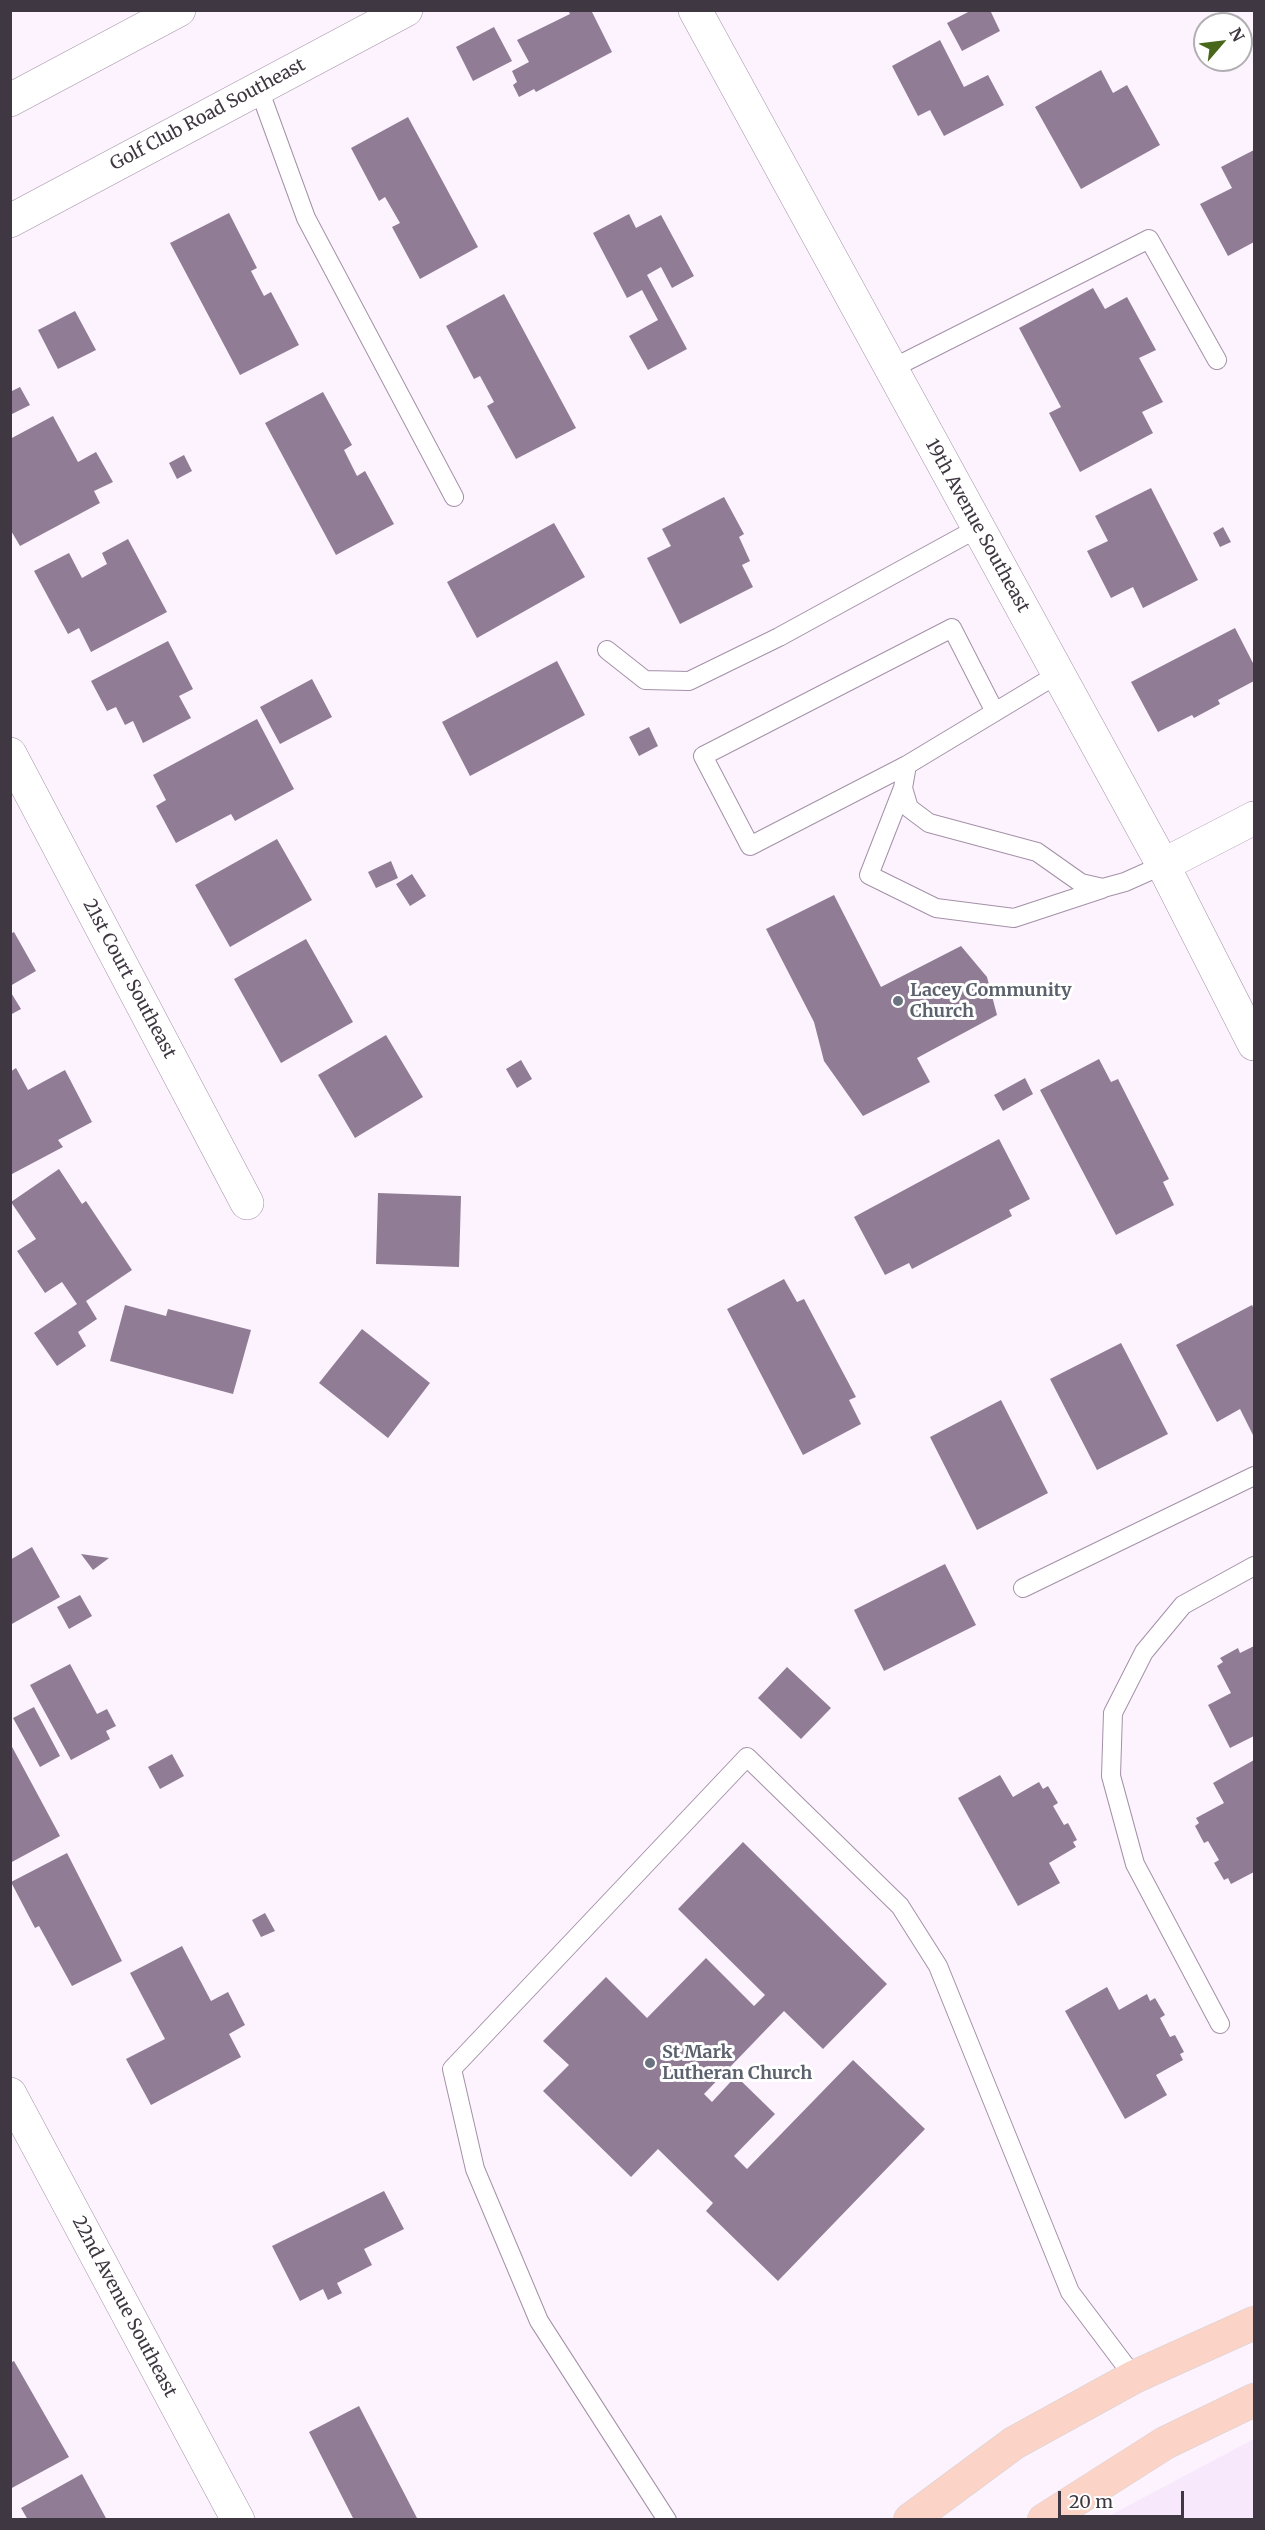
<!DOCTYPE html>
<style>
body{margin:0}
#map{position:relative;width:1265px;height:2530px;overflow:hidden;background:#fcf3fe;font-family:Merriweather,serif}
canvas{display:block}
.frame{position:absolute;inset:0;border:12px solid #3f3741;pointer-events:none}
.north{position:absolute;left:1193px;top:12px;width:60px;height:60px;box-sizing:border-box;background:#fff;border:2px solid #b2afb3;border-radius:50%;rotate:62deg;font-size:16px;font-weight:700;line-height:24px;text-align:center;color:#3f3741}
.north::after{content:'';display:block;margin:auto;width:21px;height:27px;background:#49671b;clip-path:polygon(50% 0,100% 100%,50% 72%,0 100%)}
.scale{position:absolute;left:1058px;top:2491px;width:126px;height:27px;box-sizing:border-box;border:3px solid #3f3741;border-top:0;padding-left:8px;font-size:18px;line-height:21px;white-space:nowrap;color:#3f3741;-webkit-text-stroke:4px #fff;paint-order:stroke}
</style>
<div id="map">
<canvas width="1265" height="2530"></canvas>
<div class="frame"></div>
<div class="north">N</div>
<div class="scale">20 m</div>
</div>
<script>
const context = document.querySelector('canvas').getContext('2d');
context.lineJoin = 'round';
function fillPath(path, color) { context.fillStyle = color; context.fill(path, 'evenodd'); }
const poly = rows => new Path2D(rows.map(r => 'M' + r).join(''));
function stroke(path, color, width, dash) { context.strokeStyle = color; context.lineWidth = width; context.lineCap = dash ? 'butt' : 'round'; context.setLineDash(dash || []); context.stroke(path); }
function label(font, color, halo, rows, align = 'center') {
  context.font = font + ' Merriweather,serif'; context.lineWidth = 6; context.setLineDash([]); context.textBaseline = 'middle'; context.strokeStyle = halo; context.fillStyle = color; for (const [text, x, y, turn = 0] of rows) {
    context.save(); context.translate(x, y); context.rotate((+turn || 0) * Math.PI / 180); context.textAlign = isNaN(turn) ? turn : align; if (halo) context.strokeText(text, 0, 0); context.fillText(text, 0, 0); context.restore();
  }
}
fillPath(poly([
 [1254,2439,1254,2519,1103,2519]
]), '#f8e8fc');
fillPath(poly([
 [568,10,591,10,612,52,536,92,534,89,519,97,513,85,517,82,512,71,529,62,517,40,570,14],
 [972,10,990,10,1000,31,962,51,947,23],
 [494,27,512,61,473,81,456,47],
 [940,40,964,87,988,75,1004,105,944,136,930,110,918,116,892,66],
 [1101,70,1113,93,1127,85,1160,145,1081,189,1035,107],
 [408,117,478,247,420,279,392,227,400,223,385,197,379,201,351,148],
 [1254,150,1254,242,1228,256,1200,204,1232,188,1221,167],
 [229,213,257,268,251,271,264,296,271,292,299,345,240,375,170,243],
 [629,214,636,228,661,215,694,276,672,288,661,267,647,275,687,349,648,370,629,336,658,320,642,290,627,298,593,233],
 [1093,288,1105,309,1127,297,1156,350,1139,358,1163,402,1142,412,1153,433,1080,472,1049,413,1061,407,1019,328],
 [504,294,576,428,516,459,487,406,494,402,480,376,474,379,446,326],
 [75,311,96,350,58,369,38,330],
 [20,387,30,405,10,415,10,392],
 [323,392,352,445,344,450,357,476,365,471,394,524,336,555,265,423],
 [53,416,78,462,96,452,113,482,94,491,100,503,20,546,10,529,10,439],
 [184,455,192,471,177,479,169,463],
 [1151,488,1198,580,1143,608,1133,587,1111,598,1087,551,1108,541,1095,516],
 [724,497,744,534,739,537,750,561,742,565,753,587,680,624,647,558,671,546,662,529],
 [554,523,585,577,477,638,447,582],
 [1223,527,1231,542,1220,547,1213,533],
 [128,539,167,612,91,652,79,628,68,634,34,571,69,553,82,578,107,564,102,553],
 [1235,628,1254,665,1254,681,1218,700,1220,704,1194,718,1192,715,1158,732,1131,682],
 [168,641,193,689,179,696,191,718,143,743,133,721,125,725,116,707,107,711,91,681],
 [557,661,585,715,470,776,442,722],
 [312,679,332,717,280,744,260,707],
 [257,719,294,789,235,821,231,814,176,843,156,806,166,800,153,775],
 [649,727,658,746,639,756,629,737],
 [277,839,312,900,230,947,195,885],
 [391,861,398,878,376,888,368,872],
 [412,874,426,896,410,906,396,884],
 [834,895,881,987,961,946,987,977,997,1015,917,1058,930,1082,863,1116,824,1061,814,1022,766,929],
 [14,932,36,971,10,986,10,934],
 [306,939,353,1022,281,1063,234,979],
 [10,991,21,1009,10,1015],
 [386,1035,423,1097,355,1138,318,1075],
 [1099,1059,1111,1082,1118,1079,1169,1179,1163,1182,1174,1205,1116,1235,1040,1090],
 [521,1060,532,1079,517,1088,506,1069],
 [16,1068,28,1090,65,1070,92,1122,58,1140,63,1147,12,1174,10,1072],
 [1025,1078,1033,1094,1003,1111,994,1095],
 [999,1139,1030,1199,1009,1210,1012,1216,912,1269,909,1263,885,1275,854,1217],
 [59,1169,82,1204,86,1201,132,1270,86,1301,97,1319,78,1332,86,1346,57,1366,34,1333,77,1304,62,1282,45,1293,17,1251,36,1239,11,1202],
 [378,1193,461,1196,459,1267,376,1264],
 [784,1279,797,1302,804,1299,856,1397,849,1400,861,1424,803,1455,727,1309],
 [125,1305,166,1316,168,1309,251,1330,233,1394,110,1361],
 [1252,1305,1254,1309,1254,1437,1240,1409,1217,1422,1176,1345],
 [362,1329,430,1383,388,1438,319,1383],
 [1121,1343,1168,1434,1097,1470,1050,1379],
 [1001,1400,1048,1493,977,1530,930,1437],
 [32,1547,60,1597,10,1625,10,1560],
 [81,1554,109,1558,93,1570],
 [945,1564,976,1625,884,1671,854,1610],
 [80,1595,92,1616,69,1629,57,1607],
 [1254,1646,1254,1736,1230,1748,1208,1705,1231,1693,1217,1666,1223,1662,1220,1658,1238,1648,1240,1653],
 [70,1664,97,1714,107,1709,116,1726,106,1731,110,1739,71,1760,30,1685],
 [787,1667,831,1708,801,1739,758,1698],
 [34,1707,60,1756,40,1767,13,1718],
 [10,1743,60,1836,10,1863],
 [172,1754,184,1776,160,1789,148,1767],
 [1254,1760,1254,1872,1231,1884,1228,1878,1224,1880,1214,1863,1219,1860,1208,1841,1204,1843,1195,1826,1199,1823,1196,1818,1224,1803,1213,1783],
 [1000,1775,1013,1797,1039,1782,1043,1789,1048,1786,1058,1803,1053,1806,1064,1825,1068,1823,1077,1840,1073,1842,1076,1847,1049,1863,1060,1883,1018,1906,958,1798],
 [743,1842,887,1984,823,2049,784,2011,704,2094,712,2102,736,2076,775,2114,734,2156,747,2169,853,2060,925,2129,778,2281,706,2211,713,2203,658,2149,631,2177,543,2091,569,2065,543,2041,606,1977,647,2018,706,1958,754,2006,765,1995,678,1909],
 [67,1853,122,1961,72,1986,39,1926,35,1928,11,1882],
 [265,1913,275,1931,261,1937,252,1920],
 [182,1946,211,2001,228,1992,245,2025,229,2034,241,2057,151,2105,126,2059,165,2039,130,1973],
 [1107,1987,1119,2010,1147,1994,1150,2001,1155,1998,1165,2015,1160,2018,1170,2037,1175,2035,1184,2052,1180,2054,1183,2060,1156,2075,1167,2095,1125,2119,1065,2011],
 [384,2191,404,2229,364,2249,372,2265,337,2283,342,2293,328,2300,323,2289,300,2301,272,2246],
 [14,2361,69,2457,10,2489,10,2363],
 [359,2406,418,2520,354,2520,309,2432],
 [82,2474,107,2520,28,2520,21,2508]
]), '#907c94');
const service = poly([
 [259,89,306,218,454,497],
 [891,369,1149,239,1217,360],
 [607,650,645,680,689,681,779,637,978,528],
 [1058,674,907,765,903,788,909,808,929,823,1037,852,1081,883,1103,888,1125,882,1163,865],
 [907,765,750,846,703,756,952,628,995,712],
 [903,788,869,875,936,908,1014,918,1102,889],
 [1023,1588,1254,1476],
 [1220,2024,1135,1864,1111,1776,1113,1713,1144,1652,1183,1605,1254,1566],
 [667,2520,539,2321,475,2169,452,2069,747,1757,900,1906,938,1966,1070,2292,1134,2377]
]);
const minor = poly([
 [695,10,1163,865,1254,1044],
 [10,100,179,10],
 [10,754,247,1203],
 [1163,865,1254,818],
 [10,2094,238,2520]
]);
const tertiary = poly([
 [10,221,406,10]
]);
const primary = poly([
 [910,2520,1014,2443,1134,2377,1254,2323],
 [1044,2520,1165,2443,1254,2400]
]);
stroke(service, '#a490a8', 20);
stroke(minor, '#a490a8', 34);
stroke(tertiary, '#a490a8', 34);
stroke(primary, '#d5d3d5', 34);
stroke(service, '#fff', 18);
stroke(minor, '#fff', 33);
stroke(tertiary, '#fff', 33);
stroke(primary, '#fbd3c7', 33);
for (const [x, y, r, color] of [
 [898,1001,6,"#6b7280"],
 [650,2063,6,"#6b7280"]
]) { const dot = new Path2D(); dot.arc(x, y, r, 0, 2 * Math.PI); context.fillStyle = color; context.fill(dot); stroke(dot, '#fff', 2); }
label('18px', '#3f3741', '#fff', [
 ["Golf Club Road Southeast",208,115,-28],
 ["19th Avenue Southeast",977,526,61],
 ["21st Court Southeast",129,979,62],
 ["22nd Avenue Southeast",124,2307,62]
]);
label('bold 18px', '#5b616d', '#fff', [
 ["Lacey Community",910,991],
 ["Church",910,1012],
 ["St Mark",662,2053],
 ["Lutheran Church",662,2074]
], 'left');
</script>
